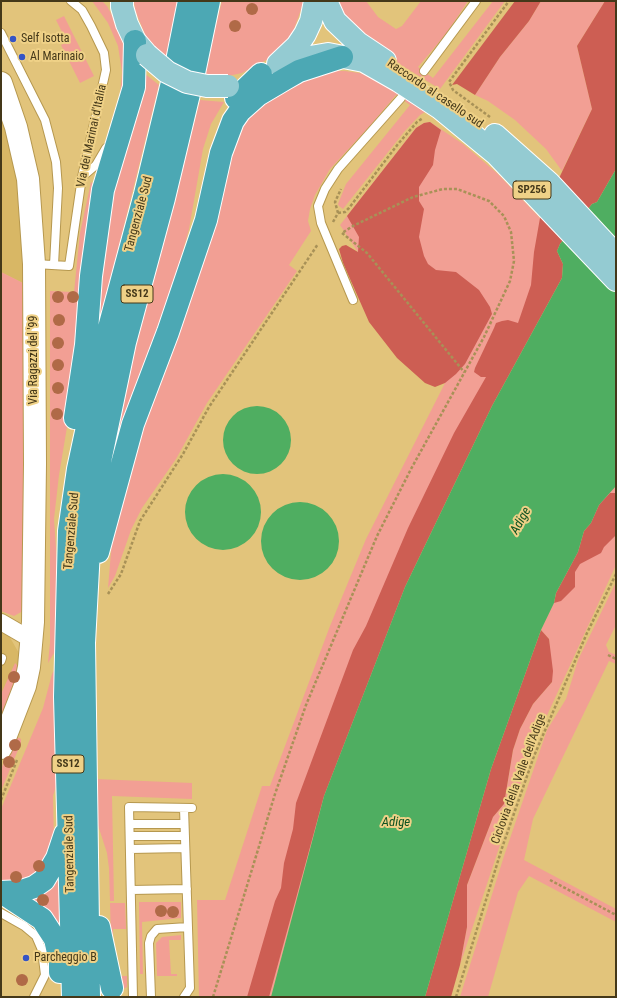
<!DOCTYPE html>
<style>
body{margin:0}
#map{position:relative;width:617px;height:998px;overflow:hidden;background:#e2c47b;font-family:"Roboto Condensed",sans-serif}
canvas{display:block}
.frame{position:absolute;inset:0;border:2px solid #443819;pointer-events:none}
</style>
<div id="map">
<canvas width="617" height="998"></canvas>
<div class="frame"></div>
</div>
<script>
const context = document.querySelector('canvas').getContext('2d');
context.lineJoin = 'round';
function fillPath(path, color) { context.fillStyle = color; context.fill(path, 'evenodd'); }
const poly = rows => new Path2D(rows.map(r => 'M' + r).join(''));
function stroke(path, color, width, dash) { context.strokeStyle = color; context.lineWidth = width; context.lineCap = dash ? 'butt' : 'round'; context.setLineDash(dash || []); context.stroke(path); }
function label(font, color, halo, rows, align = 'center') {
  context.font = font + ' "Roboto Condensed",sans-serif'; context.lineWidth = 4; context.setLineDash([]); context.textBaseline = 'middle'; context.strokeStyle = halo; context.fillStyle = color; for (const [text, x, y, turn = 0] of rows) {
    context.save(); context.translate(x, y); context.rotate((+turn || 0) * Math.PI / 180); context.textAlign = isNaN(turn) ? turn : align; if (halo) context.strokeText(text, 0, 0); context.fillText(text, 0, 0); context.restore();
  }
}
fillPath(poly([
 [1,113,14,146,24,215,25,284,1,272],
 [1,630,8,634,20,655,15,682,1,717]
]), '#d8b765');
fillPath(poly([
 [92,1,102,1,107,6,116,23,122,40,125,50,127,82,120,95,122,72,118,46,108,23],
 [134,1,180,1,167,60,146,37,135,10],
 [222,1,304,1,293,32,277,52,268,59,242,73,228,76,203,75],
 [334,1,366,1,378,17,396,29,402,26,421,1,468,1,446,34,418,67,433,78,493,1,505,1,440,89,388,57,358,35],
 [541,1,605,1,577,46,592,109,562,171,546,149,515,120,488,101,475,95,500,57,529,21],
 [64,16,94,76,80,83,61,45,67,42,56,20],
 [331,71,345,71,366,74,432,113,425,112,420,115,404,132,343,209,339,206,338,204,346,184,410,105,396,95,369,127,330,169,315,195,310,209,308,221,311,231,289,265,297,271,207,403,176,459,142,508,131,530,115,576,108,588,112,540,141,428,165,373,191,299,202,265,222,181,245,118,285,87],
 [144,73,159,85,91,358,109,194],
 [200,100,224,102,211,124,203,149,189,229,176,276,114,454,111,454,119,407],
 [430,122,463,144,498,174,540,218,560,244,405,587,324,796,271,997,199,997,197,900,225,900,262,786,270,786,330,626,366,539,445,383,340,225,416,128,424,123],
 [91,182,95,185,68,421,59,475,54,519,57,563,56,650,48,663,50,643,50,291,74,292,80,233],
 [1,272,25,284,25,607,23,611,14,616,1,611],
 [616,484,616,565,533,746,460,965,467,927,467,885,493,817,504,804,513,750,520,729,533,704,552,682,549,639,541,630,599,505],
 [616,582,616,625,606,645,609,652,616,655,616,664,609,661,533,819,524,860,616,909,616,922,529,876,518,892,488,997,460,997,504,856,547,730,566,699,578,660],
 [15,663,18,666,15,682,1,716,1,694],
 [57,665,58,780,53,796,54,846,31,881,1,883,1,809,43,708,52,674],
 [14,735,21,739,21,743,1,791,1,770],
 [95,779,192,783,192,799,112,796,114,901,110,901,109,868,107,853,96,819],
 [60,869,60,936,21,898],
 [139,902,181,902,181,918,142,922,143,974,140,974],
 [110,903,125,903,126,929,113,929,114,976,127,976,127,987,121,990,116,985,112,973],
 [181,935,181,940,169,940,171,974,177,974,177,976,157,976,156,943,162,937]
]), '#f29f94');
fillPath(poly([
 [515,1,541,1,529,21,500,57,475,95,457,84,452,85],
 [605,1,616,1,616,169,597,202,592,204,560,244,557,251,563,264,562,278,492,406,405,587,324,796,269,997,247,997,275,901,281,888,284,863,293,829,296,803,353,650,366,626,408,528,454,433,486,377,481,377,474,372,475,368,494,328,496,323,502,321,508,320,518,323,531,285,534,252,540,218,592,109,577,46],
 [430,122,441,130,435,150,433,165,419,187,419,201,424,209,419,237,424,256,428,264,436,270,456,272,479,290,490,307,492,314,465,364,456,374,445,383,435,387,425,383,397,358,369,322,343,263,339,249,342,246,346,245,358,252,359,237,347,216,416,128,424,123],
 [610,493,616,493,616,535,604,547,601,553,580,564,575,572,575,587,561,601,554,603,556,593,578,552,584,531,591,523,599,505],
 [541,630,549,639,553,671,552,682,533,704,520,729,513,750,504,804,493,817,467,885,467,927,460,965,451,997,425,997,491,769]
]), '#cd5e53');
fillPath(poly([
 [616,169,616,486,599,505,591,523,584,531,578,552,556,593,554,603,541,630,491,769,425,997,271,997,324,796,405,587,492,406,562,278,563,264,557,251,560,244,592,204,597,202],
 '223 440a34 34 0 1 1 68 0a34 34 0 1 1-68 0Z',
 '185 512a38 38 0 1 1 76 0a38 38 0 1 1-76 0Z',
 '261 541a39 39 0 1 1 78 0a39 39 0 1 1-78 0Z'
]), '#4fae61');
const lane = poly([
 [1,33,45,120,56,162,58,188,54,265],
 [424,71,476,1],
 [82,177,96,165,106,148],
 [35,264,69,266,82,177,106,70,104,53,91,26,82,10,71,1],
 [353,300,321,223,318,206,325,189,338,169,401,98],
 [1,661,2,658],
 [184,808,190,988,184,997],
 [130,824,184,824],
 [130,836,185,836],
 [130,849,185,848],
 [131,890,187,889],
 [1,913,24,926,36,936,42,950,45,975,34,997],
 [133,997,129,807,192,808],
 [151,997,149,943,151,936,157,929,188,927]
]);
const street = poly([
 [1,622,32,640]
]);
const secondary = poly([
 [1,83,16,127,28,179,34,264,35,464,33,622,29,667,25,686,1,748]
]);
const primary = poly([
 [122,1,122,7,127,24,135,41,147,55],
 [326,1,335,21,358,43,385,61],
 [281,62,328,54,364,61,399,81,440,108,496,154,616,280],
 [278,64,297,46,305,34,311,21,315,1],
 [495,135,549,183,616,255]
]);
const highway = poly([
 [236,98,261,74],
 [75,418,86,345,91,276,103,190,134,87,135,41],
 [98,552,133,424,168,332,206,220,221,153,233,121,240,111,258,95,285,79,299,71,342,57],
 [1,892,42,919,55,939,60,961,60,972],
 [1,892,22,891,34,887,44,880,57,858,65,834],
 [99,927,112,988],
 [73,997,65,697,69,531,78,469,106,339,145,194,176,66,189,1],
 [89,997,84,643,90,531,99,466,125,342,164,198,194,73,209,1]
]);
stroke(lane, '#b6984f', 10);
stroke(street, '#b6984f', 18);
stroke(secondary, '#b6984f', 24);
stroke(primary, '#fff', 24);
stroke(highway, '#fff', 24);
stroke(poly([
 [490,117,453,90,449,82,509,1],
 [338,213,345,212,349,208,398,144,417,122,423,118],
 [338,213,335,202,341,189],
 [333,222,338,213],
 [342,233,367,253,464,372],
 [108,594,121,574,140,521,183,454,209,407,318,244],
 [608,655,616,659],
 [1,800,17,760],
 [550,880,616,915],
 [213,997,275,794,306,705,377,536,411,469,484,337,510,281,514,261,511,232,504,216,489,201,457,189,443,189,413,197,353,226,342,233],
 [456,997,502,848,534,756,587,633,616,574]
]), '#a89157', 2.5, [3, 2]);
stroke(lane, '#fff', 8);
stroke(street, '#fff', 16);
stroke(secondary, '#fff', 22);
stroke(primary, '#94cbd2', 22);
stroke(highway, '#4ca8b4', 22);
const primaryBridge = poly([
 [147,55,167,72,187,82,207,86,228,86]
]);
stroke(primaryBridge, '#fff', 24, []);
stroke(primaryBridge, '#94cbd2', 22);
context.fillStyle = '#b06a47';
for (const [x, y] of [
 [252,9],
 [235,26],
 [58,297],
 [73,297],
 [59,320],
 [58,343],
 [58,365],
 [58,388],
 [57,414],
 [14,677],
 [15,745],
 [9,762],
 [39,866],
 [16,877],
 [43,900],
 [161,911],
 [173,912],
 [22,980]
]) { context.beginPath(); context.arc(x, y, 6, 0, 2 * Math.PI); context.fill(); }
for (const [x, y, r, color] of [
 [13,39,4,"#3554c5"],
 [22,57,4,"#3554c5"],
 [26,958,4,"#3554c5"]
]) { const dot = new Path2D(); dot.arc(x, y, r, 0, 2 * Math.PI); context.fillStyle = color; context.fill(dot); stroke(dot, '#efd187', 1.5); }
for (const [x, y, w] of [
 [532,190,38],
 [137,294,32],
 [68,764,32]
]) { const box = new Path2D(); box.roundRect(x - w / 2, y - 9, w, 18, 3); context.fillStyle = '#efd187'; context.fill(box); stroke(box, '#443819', 1); }
label('bold 11px', '#443819', null, [
 ["SP256",532,190],
 ["SS12",137,294],
 ["SS12",68,764]
]);
label('12px', '#443819', '#efd187', [
 ["Self Isotta",21,39],
 ["Al Marinaio",30,57],
 ["Parcheggio B",34,958]
], 'left');
label('12px', '#443819', '#efd187', [
 ["Raccordo al casello sud",435,94,34],
 ["Via dei Marinai d'Italia",92,136,-78],
 ["Tangenziale Sud",139,214,-75],
 ["Via Ragazzi del '99",34,360,-90],
 ["Tangenziale Sud",72,531,-85],
 ["Ciclovia della Valle dell'Adige",519,779,-70],
 ["Tangenziale Sud",70,854,-91]
]);
label('italic 13px', '#0e5321', '#efd187', [
 ["Adige",521,521,-61],
 ["Adige",396,823]
]);
</script>
